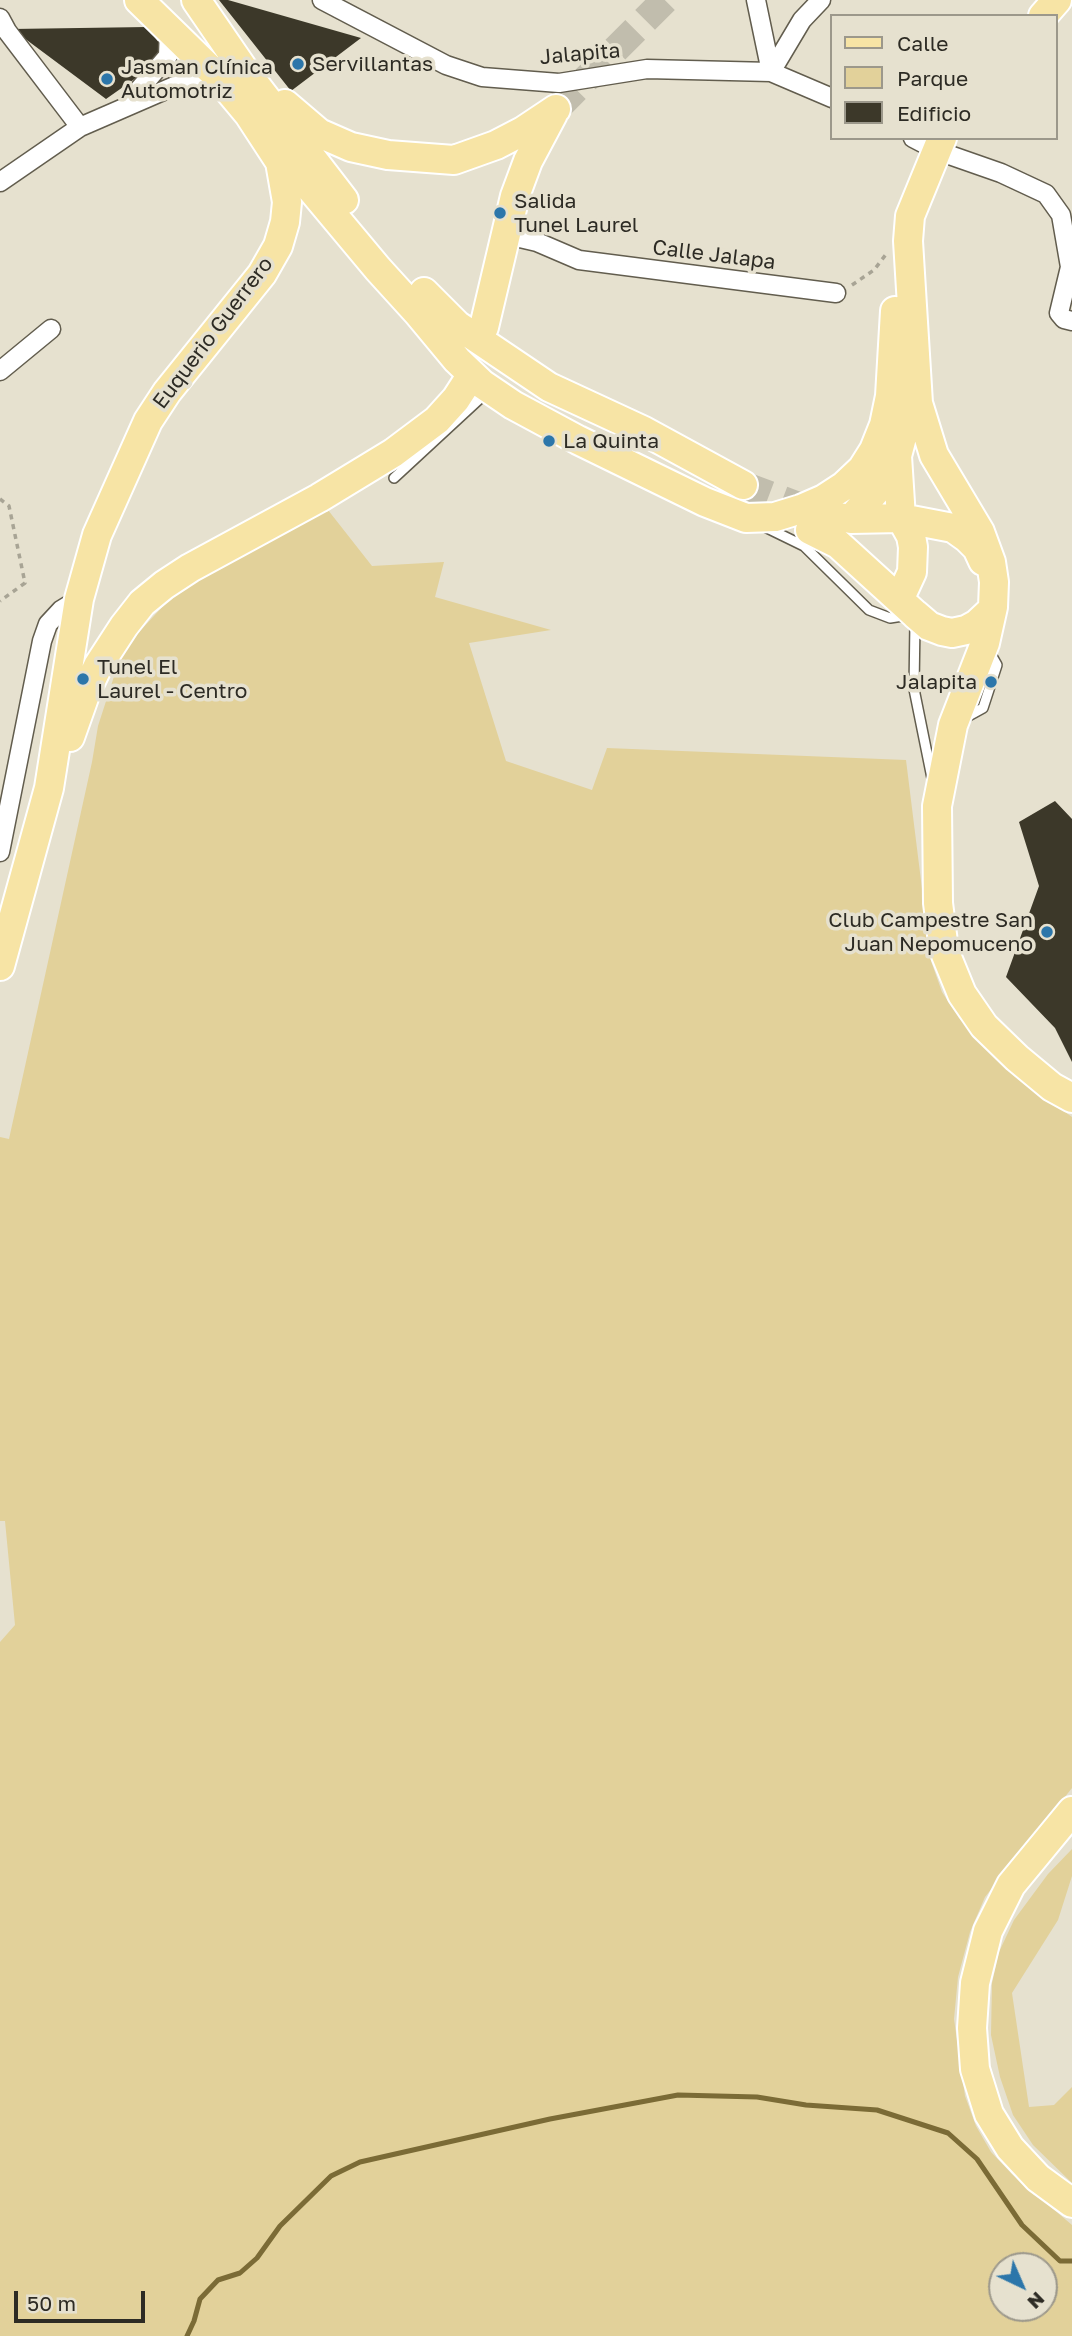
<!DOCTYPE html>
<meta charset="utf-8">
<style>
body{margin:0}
#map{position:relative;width:1072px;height:2336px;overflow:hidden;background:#e6e1cf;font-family:"Golos Text",sans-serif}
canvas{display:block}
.legend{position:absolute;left:830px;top:14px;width:228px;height:126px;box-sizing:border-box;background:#e6e1cf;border:2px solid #9c988b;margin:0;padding:9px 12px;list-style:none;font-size:21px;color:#2d2b24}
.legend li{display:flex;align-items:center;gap:14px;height:35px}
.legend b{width:35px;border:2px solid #9c988b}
.north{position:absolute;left:988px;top:2252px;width:70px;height:70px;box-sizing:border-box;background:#e6e1cf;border:2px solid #9c988b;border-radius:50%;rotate:136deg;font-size:19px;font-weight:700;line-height:28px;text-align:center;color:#2d2b24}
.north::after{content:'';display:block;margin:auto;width:24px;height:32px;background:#2c76aa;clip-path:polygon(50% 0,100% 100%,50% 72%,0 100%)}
.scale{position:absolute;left:14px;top:2291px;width:131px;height:32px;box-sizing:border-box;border:4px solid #2d2b24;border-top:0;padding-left:9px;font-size:21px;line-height:24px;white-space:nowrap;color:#2d2b24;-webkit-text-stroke:5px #e6e1cf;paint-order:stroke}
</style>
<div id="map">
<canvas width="1072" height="2336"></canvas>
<ul class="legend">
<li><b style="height:9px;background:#f7e4a5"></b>Calle</li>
<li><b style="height:19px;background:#e2d19a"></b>Parque</li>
<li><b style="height:19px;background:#3c3829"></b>Edificio</li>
</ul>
<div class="north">N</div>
<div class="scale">50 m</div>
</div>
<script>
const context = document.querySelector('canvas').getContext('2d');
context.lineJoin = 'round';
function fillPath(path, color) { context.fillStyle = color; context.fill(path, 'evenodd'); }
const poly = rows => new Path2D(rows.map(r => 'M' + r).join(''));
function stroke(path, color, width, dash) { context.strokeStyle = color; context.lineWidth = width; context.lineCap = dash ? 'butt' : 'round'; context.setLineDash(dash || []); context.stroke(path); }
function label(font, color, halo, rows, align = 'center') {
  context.font = font + ' "Golos Text",sans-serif'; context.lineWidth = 7; context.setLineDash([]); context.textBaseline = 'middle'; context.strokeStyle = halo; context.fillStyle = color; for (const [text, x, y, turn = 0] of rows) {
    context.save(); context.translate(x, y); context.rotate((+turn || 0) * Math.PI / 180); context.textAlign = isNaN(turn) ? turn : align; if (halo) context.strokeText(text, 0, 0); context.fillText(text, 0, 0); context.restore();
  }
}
fillPath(poly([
 [328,510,372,566,444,562,435,597,551,630,469,643,506,761,592,790,607,748,906,760,931,961,942,992,959,1018,1008,1070,1072,1117,1072,1788,985,1897,970,1932,958,1977,954,2019,965,2096,976,2126,991,2152,1012,2174,1072,2225,1072,2336,0,2336,0,1642,15,1625,5,1521,0,1521,0,1137,9,1139,92,762,98,726,119,661,139,632,180,588,214,566],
 [1002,2266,1044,2266,1044,2308,1002,2308],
 [1072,1849,1072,1876,1058,1920,1012,1993,1029,2107,1054,2105,1072,2087,1072,2183,1033,2145,1013,2115,1000,2077,991,2035,992,1983,999,1952,1014,1920,1048,1874]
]), '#e2d19a');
stroke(poly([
 [187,2336,194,2321,200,2299,218,2280,240,2273,257,2258,280,2226,331,2176,360,2162,550,2119,678,2095,757,2097,806,2105,877,2110,948,2133,977,2159,1022,2225,1060,2261,1072,2261]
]), '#7b6b36', 5);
fillPath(poly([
 [219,0,228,0,361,38,291,91],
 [147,27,163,48,163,59,106,99,12,29],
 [1055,801,1072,819,1072,1062,1055,1028,1006,977,1039,886,1019,822]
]), '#3c3829');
stroke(poly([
 [556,109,665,0],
 [743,485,817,513]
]), '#c1bdad', 28, [28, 14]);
const service = poly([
 [394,478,486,393],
 [763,526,804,546,869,610,890,618,909,615],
 [915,622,914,689,932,778],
 [963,719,983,708,997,665,989,651]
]);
const minor = poly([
 [322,0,446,65,482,77,559,83,647,69,771,72,802,20,821,0],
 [756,0,771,72,832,98],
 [0,18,7,31,80,127],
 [129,101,168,56,169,28],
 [913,138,938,151,1001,173,1046,194,1061,215,1070,267,1059,313,1064,319,1072,321],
 [0,182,80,127,186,81,216,75],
 [507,235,537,242,579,260,836,293],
 [0,371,51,329],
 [0,852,42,641,48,624,61,610,79,599]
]);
const primary = poly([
 [139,0,216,75,378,269,418,313,431,323],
 [196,0,244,70,344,200],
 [1043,16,1057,0],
 [285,104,319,133,351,147,388,155,454,160,496,145,523,131,556,109],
 [942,138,910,216,908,241,918,403,934,455,980,532,991,562,994,582,993,607,985,643,953,725,937,806,938,903,944,950,962,994,984,1026,1017,1058,1052,1087,1072,1098],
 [424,292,457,325,549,387,644,431,743,485],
 [418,313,457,360,482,384,513,405,578,440,705,502,746,518,775,517,801,509,824,499,844,486,862,469,874,450,884,425,890,396,895,311],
 [484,327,515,196,528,161,553,114],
 [897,456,901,518,911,536,913,547,912,572,900,598],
 [820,514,851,519,901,518,953,528,967,538,977,548,983,561],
 [851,519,879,487,897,456,914,392],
 [810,530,838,544,915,614,929,626,942,631,952,633,966,630,977,624,992,610],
 [70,737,87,689,98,666,124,626,142,603,164,585,190,568,319,498,393,453,437,420,456,399,467,382],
 [0,966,49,788,79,599,97,535,148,421,167,392,262,274,278,246,285,222,287,202,280,162,246,110],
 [1072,1811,1011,1885,988,1931,975,1983,972,2028,975,2069,989,2114,1010,2148,1038,2178,1072,2203]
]);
stroke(service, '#625d4e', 12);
stroke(minor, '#625d4e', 21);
stroke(primary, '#fff', 32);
stroke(poly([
 [852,285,874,270,887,253],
 [0,499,9,506,25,583,0,601]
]), '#a8a495', 3.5, [5, 5]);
stroke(service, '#fff', 9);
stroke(minor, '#fff', 18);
stroke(primary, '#f7e4a5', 28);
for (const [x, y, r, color] of [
 [298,64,7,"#2c76aa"],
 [107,79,7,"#2c76aa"],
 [500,213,7,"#2c76aa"],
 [549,441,7,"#2c76aa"],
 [83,679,7,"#2c76aa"],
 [991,682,7,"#2c76aa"],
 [1047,932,7,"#2c76aa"]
]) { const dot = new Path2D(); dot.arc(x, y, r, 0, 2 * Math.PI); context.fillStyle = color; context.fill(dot); stroke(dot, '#e6e1cf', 2.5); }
label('21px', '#2d2b24', '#e6e1cf', [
 ["Jalapita",580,54,-5],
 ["Calle Jalapa",714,255,7],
 ["Euquerio Guerrero",213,333,-53]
]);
label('21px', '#2d2b24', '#e6e1cf', [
 ["Servillantas",312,64],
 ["Jasman Clínica",121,67],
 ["Automotriz",121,91],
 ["Salida",514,201],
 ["Tunel Laurel",514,225],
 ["La Quinta",563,441],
 ["Tunel El",97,667],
 ["Laurel - Centro",97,691],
 ["Jalapita",977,682,"right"],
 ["Club Campestre San",1033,920,"right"],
 ["Juan Nepomuceno",1033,944,"right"]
], 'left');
</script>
